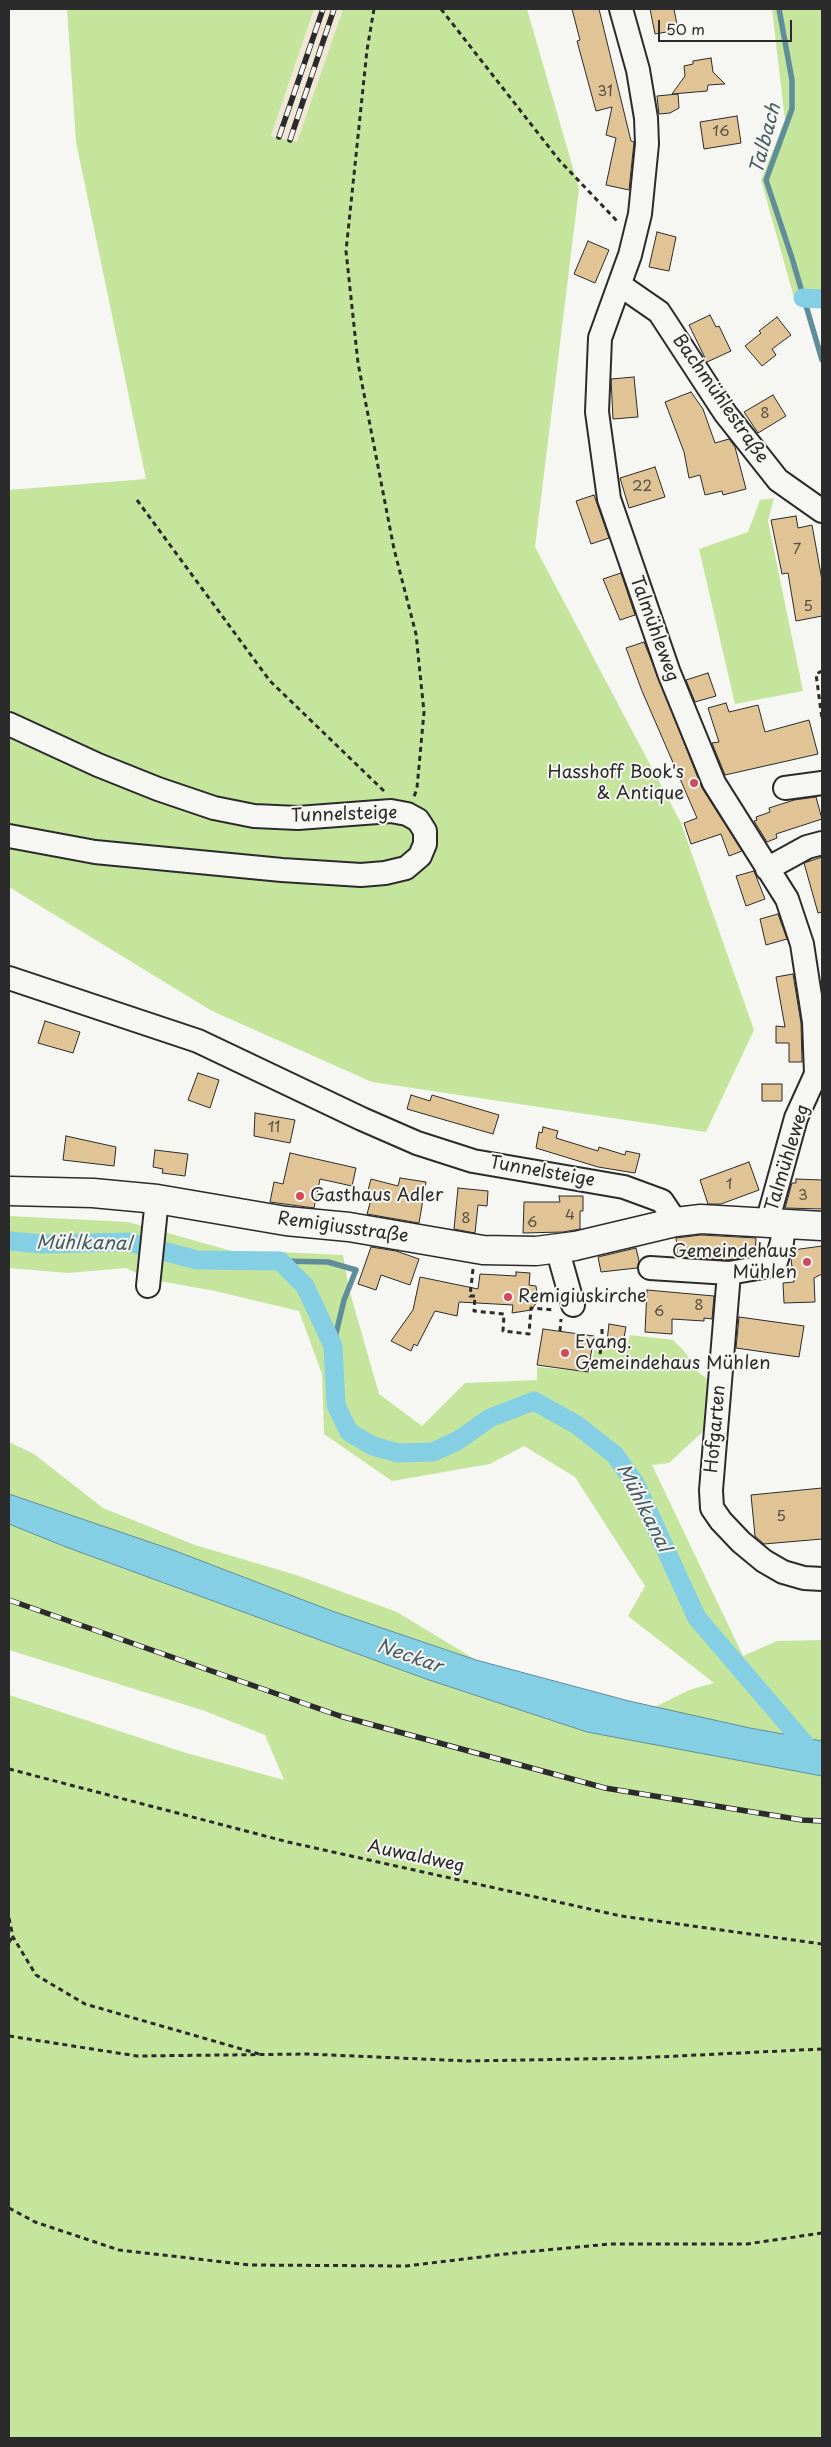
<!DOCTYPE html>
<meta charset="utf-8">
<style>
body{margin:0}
#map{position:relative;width:831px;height:2447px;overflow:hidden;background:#f6f6f2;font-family:"Playpen Sans",sans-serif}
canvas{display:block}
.frame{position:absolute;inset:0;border:10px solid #2b2b2b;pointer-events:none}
.scale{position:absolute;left:658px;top:20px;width:134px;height:22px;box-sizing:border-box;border:2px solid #2b2b2b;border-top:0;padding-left:6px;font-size:15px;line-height:18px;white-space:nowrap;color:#2b2b2b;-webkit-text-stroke:4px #f6f6f2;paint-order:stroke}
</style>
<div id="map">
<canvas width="831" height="2447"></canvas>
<div class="frame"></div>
<div class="scale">50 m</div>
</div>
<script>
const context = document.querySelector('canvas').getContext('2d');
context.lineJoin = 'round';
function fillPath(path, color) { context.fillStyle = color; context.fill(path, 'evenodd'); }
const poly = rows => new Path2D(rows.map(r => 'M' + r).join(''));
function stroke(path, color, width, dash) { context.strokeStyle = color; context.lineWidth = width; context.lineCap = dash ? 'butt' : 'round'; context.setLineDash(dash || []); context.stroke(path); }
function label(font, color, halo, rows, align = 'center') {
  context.font = font + ' "Playpen Sans",sans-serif'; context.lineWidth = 4; context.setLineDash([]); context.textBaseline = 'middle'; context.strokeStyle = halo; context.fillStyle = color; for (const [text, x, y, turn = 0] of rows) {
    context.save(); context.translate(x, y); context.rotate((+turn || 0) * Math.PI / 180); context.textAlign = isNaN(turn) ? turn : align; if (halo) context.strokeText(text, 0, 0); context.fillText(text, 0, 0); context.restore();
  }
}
fillPath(poly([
 [314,9,343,9,297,142,271,136]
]), '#f0e7d6');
fillPath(poly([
 [67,9,314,9,271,136,297,142,343,9,527,9,579,189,535,547,681,823,754,1030,706,1132,372,1082,212,1011,9,887,9,490,146,479,76,142],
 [772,9,822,9,822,301,795,301,761,180,785,120],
 [774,498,768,521,803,691,735,704,699,549,748,532,760,500],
 [9,1216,128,1222,239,1253,279,1252,343,1255,349,1289,379,1394,422,1426,465,1383,537,1380,537,1367,591,1372,594,1350,606,1351,607,1343,626,1347,630,1335,673,1340,685,1352,694,1369,710,1381,709,1426,669,1463,652,1465,743,1656,777,1641,822,1640,822,1741,750,1728,655,1707,689,1690,714,1683,628,1616,645,1586,575,1477,524,1446,490,1464,392,1481,324,1434,322,1374,299,1311,215,1291,149,1279,126,1268,68,1273,9,1268],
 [9,1442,34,1454,103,1508,195,1545,296,1575,397,1612,476,1660,332,1611,173,1550,9,1494],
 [9,1524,66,1547,426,1679,587,1732,822,1776,822,2438,9,2438,9,1695,183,1752,284,1780,265,1735,205,1711,9,1650]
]), '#c5e59d');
const water = poly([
 [9,1494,173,1550,332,1611,476,1660,629,1701,750,1728,822,1741,822,1776,587,1732,426,1679,66,1547,9,1524,9,1494]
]);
fillPath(water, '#84cfe4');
stroke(water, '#608d9a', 1);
stroke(poly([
 [779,9,792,80,792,109,766,180,792,258,822,360],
 [280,1261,328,1262,356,1270,344,1300,333,1346]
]), '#608d9a', 5.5);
stroke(poly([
 [803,298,822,299],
 [9,1241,42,1244,129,1242,197,1260,280,1261,305,1286,333,1346,336,1405,349,1432,373,1446,398,1453,433,1452,457,1441,490,1418,534,1401,577,1425,615,1455,636,1485,697,1618,822,1764]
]), '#84cfe4', 19);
const building = poly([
 [572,9,599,9,631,141,634,142,629,190,606,185,616,138,606,135,612,107,596,111,577,41,580,40,572,9],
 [650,9,674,9,678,30,655,34,650,9],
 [711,58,713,72,725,84,708,85,707,91,672,94,685,76,684,66,693,64,693,61,711,58],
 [678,94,679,108,670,113,659,114,657,96,678,94],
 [737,116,741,143,704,149,700,122,737,116],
 [657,232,676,237,669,271,649,267,657,232],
 [588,241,609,250,595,283,574,274,588,241],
 [710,315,716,327,719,326,731,351,707,362,689,325,710,315],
 [777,317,791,335,772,349,776,355,762,366,745,346,761,333,759,331,777,317],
 [634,377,638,417,613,419,611,379,634,377],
 [691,392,703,409,715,443,729,439,735,447,746,489,723,495,722,491,705,495,700,475,689,478,684,452,665,402,691,392],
 [773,395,786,416,758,433,744,412,773,395],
 [655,467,665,497,629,508,620,478,655,467],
 [594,495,609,538,591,544,576,501,594,495],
 [796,516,798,528,812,525,822,580,822,616,796,621,788,573,782,574,771,520,796,516],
 [621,573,635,615,620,620,603,579,621,573],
 [644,642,702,788,742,851,729,856,721,834,691,844,684,823,697,818,642,691,626,648,644,642],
 [708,673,716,696,695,702,686,680,708,673],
 [726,703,729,712,758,705,765,732,809,720,818,754,725,775,712,743,719,742,708,708,726,703],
 [816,797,822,819,776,834,777,838,767,842,754,821,757,820,756,817,770,812,769,808,794,800,816,797],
 [822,857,822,912,818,913,804,863,822,857],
 [754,871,765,899,746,906,736,876,754,871],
 [778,914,787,939,766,945,760,919,778,914],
 [793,974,801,1023,802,1062,789,1062,789,1043,776,1043,776,1026,785,1027,776,977,793,974],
 [45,1021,80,1032,73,1053,38,1043,45,1021],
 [198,1073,219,1080,210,1108,188,1100,198,1073],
 [762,1084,782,1084,782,1101,762,1101,762,1084],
 [411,1095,430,1101,432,1095,499,1115,493,1134,407,1109,411,1095],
 [255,1113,295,1120,290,1143,254,1136,255,1113],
 [543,1127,558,1131,556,1138,598,1151,599,1147,625,1155,626,1151,640,1154,635,1173,598,1167,536,1148,539,1132,542,1133,543,1127],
 [66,1136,116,1147,114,1166,63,1160,66,1136],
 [155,1150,188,1154,185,1176,162,1173,163,1169,153,1167,155,1150],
 [290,1153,356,1168,352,1186,320,1179,314,1208,270,1202,274,1182,283,1184,290,1153],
 [749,1162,759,1190,721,1204,708,1204,700,1180,749,1162],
 [400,1178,426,1182,419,1223,367,1214,372,1196,367,1194,371,1179,398,1186,400,1178],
 [796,1179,822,1180,822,1209,785,1208,792,1183,796,1183,796,1179],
 [458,1188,488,1191,487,1206,478,1205,475,1233,454,1229,458,1188],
 [559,1196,583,1196,583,1211,580,1211,580,1229,563,1232,523,1233,524,1202,560,1202,559,1196],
 [701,1235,756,1238,755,1255,728,1260,678,1257,676,1238,701,1235],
 [822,1246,822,1274,814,1278,815,1302,784,1303,783,1283,794,1282,791,1259,793,1250,822,1246],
 [371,1247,396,1251,419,1259,410,1285,381,1275,376,1290,358,1284,371,1247],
 [636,1248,639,1261,637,1268,601,1272,598,1257,636,1248],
 [516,1272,530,1273,529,1285,536,1286,538,1301,531,1310,512,1313,513,1305,459,1302,457,1316,435,1311,417,1346,414,1344,411,1351,391,1341,413,1310,420,1277,478,1289,480,1274,516,1276,516,1272],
 [647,1290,714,1296,712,1319,704,1318,704,1321,672,1319,672,1334,645,1332,647,1290],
 [739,1317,804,1326,799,1357,736,1348,739,1317],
 [609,1324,626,1327,623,1343,607,1341,609,1324],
 [543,1329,594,1336,588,1372,537,1365,543,1329],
 [822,1488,822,1539,764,1544,755,1536,751,1495,822,1488]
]);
fillPath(building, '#e1c495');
stroke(building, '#2b2b2b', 1);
const minor = poly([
 [621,9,638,70,646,118,647,144,640,214,630,255,600,338,597,412,609,499,669,673,714,783,787,899,802,944,814,1022,816,1074,796,1118,770,1212,769,1223],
 [620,285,659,312,725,413,778,480,822,511],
 [9,724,98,765,158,789,214,808,254,816,298,818,391,811,407,814,418,820,425,831,425,844,420,856,406,868,385,873,361,875,282,870,95,852,9,836],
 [785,788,822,783],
 [767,869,807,847,822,843],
 [9,978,198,1041,362,1119,417,1143,473,1161,624,1187,662,1201,676,1222],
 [784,1224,782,1242,775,1265,729,1273,711,1490,712,1508,721,1521,741,1542,764,1561,783,1572,804,1578,822,1579],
 [557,1248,573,1305],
 [650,1268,729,1273],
 [148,1286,157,1199]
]);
const major = poly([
 [9,1191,93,1193,157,1199,286,1221,349,1227,483,1250,536,1251,575,1246,676,1222,701,1219,822,1226]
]);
stroke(minor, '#2b2b2b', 26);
stroke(major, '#2b2b2b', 31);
stroke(poly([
 [374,9,367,50,346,251,358,363,394,549,416,634,424,712,417,788,414,797],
 [441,9,559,160,617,221],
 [137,500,270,681,385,792],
 [822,671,816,674,822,719],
 [473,1269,470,1296,475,1296,474,1311,504,1314,503,1331,529,1334,531,1308,554,1310],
 [560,1331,561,1319],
 [593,1342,602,1343,602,1329],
 [600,1354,602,1343],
 [9,1769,288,1842,621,1916,822,1944],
 [9,1918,13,1937,36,1975,85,2004,259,2054],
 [9,1942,13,1937],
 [9,2036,137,2056,308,2054,468,2061,637,2058,822,2049],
 [9,2208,35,2222,119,2250,250,2265,406,2266,514,2253,610,2244,747,2244,822,2233]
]), '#2b2b2b', 3, [5, 4]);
stroke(minor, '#f6f6f2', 22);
stroke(major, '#f6f6f2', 28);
const rail = poly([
 [279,137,323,9],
 [290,140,334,9],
 [9,1600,340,1716,605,1788,802,1820,822,1821]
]);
stroke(rail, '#2b2b2b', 5.5);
stroke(rail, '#f6f6f2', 4, [11]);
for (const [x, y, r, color] of [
 [694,783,5,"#d1495b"],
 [300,1196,5,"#d1495b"],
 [807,1262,5,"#d1495b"],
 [508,1297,5,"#d1495b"],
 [565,1353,5,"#d1495b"]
]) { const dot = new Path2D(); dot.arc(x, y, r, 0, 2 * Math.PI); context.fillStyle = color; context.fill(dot); stroke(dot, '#f6f6f2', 2); }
label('15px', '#585146', null, [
 ["31",605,92],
 ["16",721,132],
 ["8",765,414],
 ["22",642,487],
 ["7",797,550],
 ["5",808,607],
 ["11",274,1128],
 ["1",729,1185],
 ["3",803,1196],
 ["4",570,1216],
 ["8",466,1219],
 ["6",532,1223],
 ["8",699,1306],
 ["6",659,1312],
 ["5",781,1517]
]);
label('18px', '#2b2b2b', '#f6f6f2', [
 ["Bachmühlestraße",720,399,55],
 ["Talmühleweg",654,629,70],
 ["Tunnelsteige",344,815,-2],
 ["Talmühleweg",788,1158,-73],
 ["Tunnelsteige",542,1172,10],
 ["Remigiusstraße",343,1228,8],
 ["Hofgarten",716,1429,-85],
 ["Auwaldweg",416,1857,12]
]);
label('18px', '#2b2b2b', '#f6f6f2', [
 ["Hasshoff Book's",684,773,"right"],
 ["& Antique",684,794,"right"],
 ["Gasthaus Adler",310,1196],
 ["Gemeindehaus",797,1252,"right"],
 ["Mühlen",797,1273,"right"],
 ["Remigiuskirche",518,1297],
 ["Evang.",575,1343],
 ["Gemeindehaus Mühlen",575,1364]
], 'left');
label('italic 19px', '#465c62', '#f6f6f2', [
 ["Talbach",766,139,-75],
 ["Mühlkanal",84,1244,1],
 ["Mühlkanal",643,1508,63],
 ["Neckar",409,1657,19]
]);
</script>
